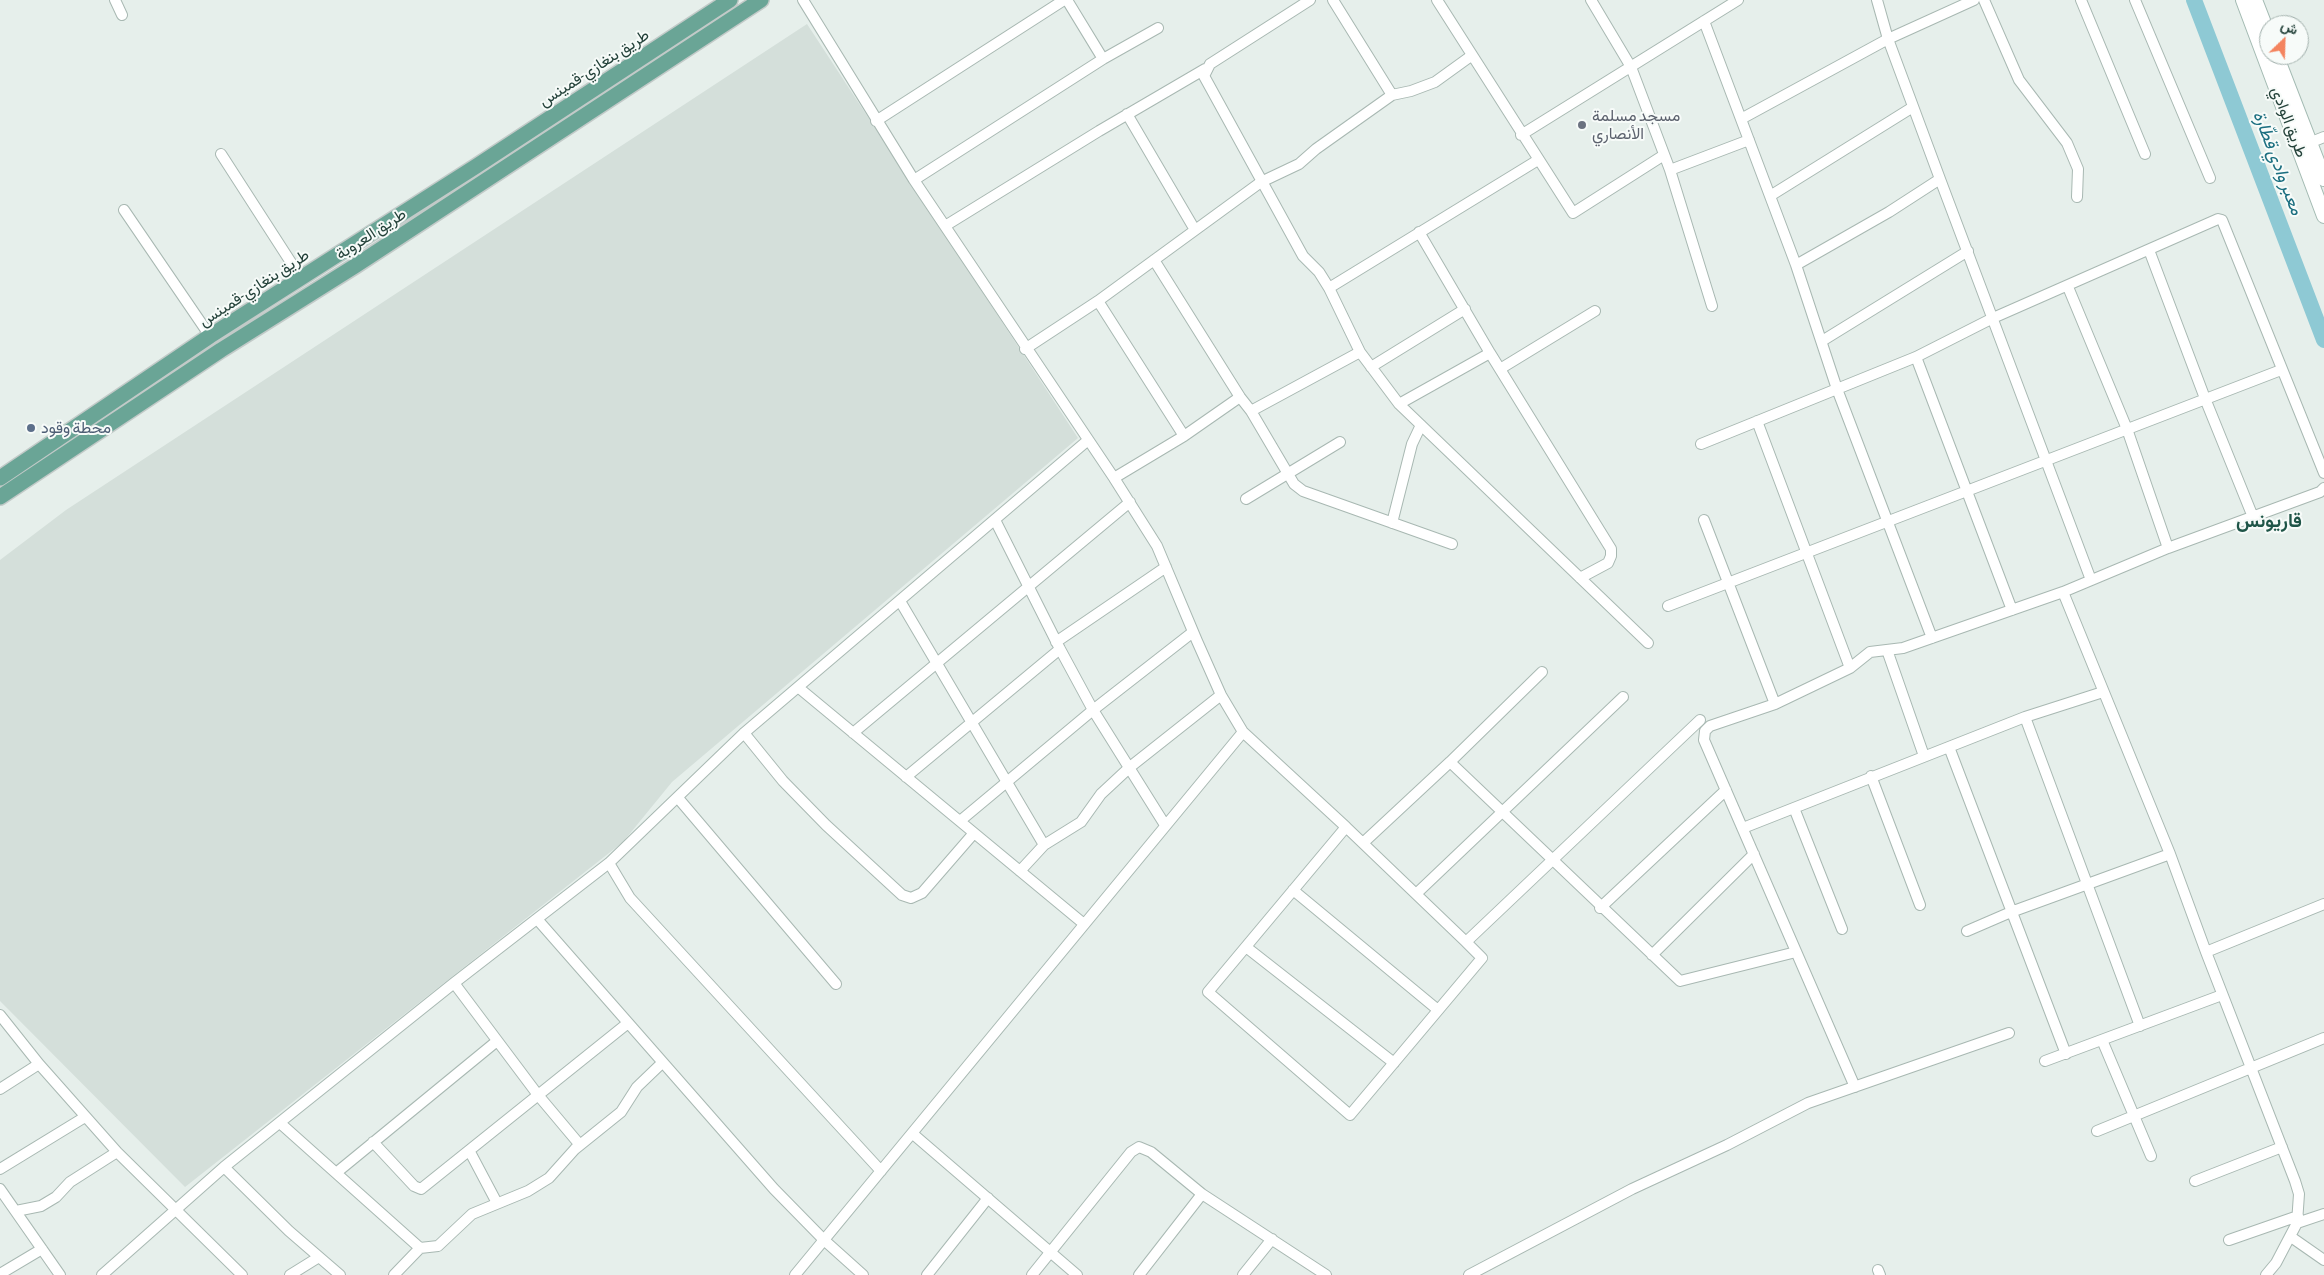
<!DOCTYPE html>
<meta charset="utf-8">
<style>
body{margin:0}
#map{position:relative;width:2324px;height:1275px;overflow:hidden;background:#e6efeb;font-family:"Asap Condensed",Vazirmatn,sans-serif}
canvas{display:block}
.north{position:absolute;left:2259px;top:15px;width:50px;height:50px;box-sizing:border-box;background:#f7fbf9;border:1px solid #a3b1ad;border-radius:50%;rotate:24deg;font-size:14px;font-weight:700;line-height:20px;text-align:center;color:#24423a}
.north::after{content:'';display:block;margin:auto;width:18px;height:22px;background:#f4845f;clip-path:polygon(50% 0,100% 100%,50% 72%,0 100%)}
</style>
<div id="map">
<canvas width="2324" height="1275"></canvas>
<div class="north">ش</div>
</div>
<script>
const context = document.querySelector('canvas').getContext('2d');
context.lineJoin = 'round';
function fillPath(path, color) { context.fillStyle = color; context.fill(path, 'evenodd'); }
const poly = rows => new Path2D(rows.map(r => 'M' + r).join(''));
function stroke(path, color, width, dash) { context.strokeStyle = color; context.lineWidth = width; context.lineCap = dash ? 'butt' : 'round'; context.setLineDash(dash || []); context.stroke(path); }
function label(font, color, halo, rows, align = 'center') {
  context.font = font + ' "Asap Condensed",Vazirmatn,sans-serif'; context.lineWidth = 4; context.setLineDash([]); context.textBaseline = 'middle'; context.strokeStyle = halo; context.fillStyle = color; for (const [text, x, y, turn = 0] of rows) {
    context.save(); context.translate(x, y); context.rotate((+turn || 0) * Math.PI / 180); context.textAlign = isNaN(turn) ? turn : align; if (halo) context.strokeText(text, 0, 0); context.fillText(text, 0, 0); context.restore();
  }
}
fillPath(poly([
 [807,24,1078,438,672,782,623,842,185,1187,0,1001,0,560,66,510]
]), '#d4dfda');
stroke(poly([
 [2194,0,2324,340]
]), '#8ec9d4', 16);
const minor = poly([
 [115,0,122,15],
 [1310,0,1210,64,1204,76,1303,256,1319,272,1329,288,1360,352],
 [1333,0,1392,95],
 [1437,0,1573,213,1664,155],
 [1591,0,1631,67,1670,170,1712,306],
 [1877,0,1888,39,1940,179,2091,580],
 [1984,0,2019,80,2067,143,2078,169,2077,197],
 [2081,0,2145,154],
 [2135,0,2210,178],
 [1704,21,1796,265,1837,389,1932,638],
 [1103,59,1158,28],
 [1127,114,1195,230],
 [1741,119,1888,39,1974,0],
 [876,121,1064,0],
 [1521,135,1738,0],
 [2304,145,2324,137],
 [221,154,301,278],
 [1670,170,1749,140],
 [914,180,1103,59,1067,0],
 [1770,196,1913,107],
 [124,210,210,336],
 [945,226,1099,131,1205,69],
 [2149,250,2206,401,2253,517],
 [1154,260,1240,397,1251,411,1360,352,1399,404,1648,643],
 [1796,265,1889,212,1940,179],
 [2068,287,2127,429,2168,548],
 [1329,288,1538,160],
 [1098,301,1184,436],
 [1822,341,1968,251],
 [1025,349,1098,301,1261,182,1299,164,1316,149,1392,95,1411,91,1435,82,1471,56],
 [1490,353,1611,549,1611,556,1608,563,1580,578],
 [1916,357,2012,610],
 [1371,367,1465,309],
 [1500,369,1595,311],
 [1399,404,1490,353,1419,232],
 [1251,411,1294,484,1303,491,1452,544],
 [1757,421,1850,668],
 [1701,444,1916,357,1993,318,2218,219,2222,220,2324,473],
 [1114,478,1184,436,1240,397],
 [1246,499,1340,442],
 [995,520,1060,649,1093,710,1165,825],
 [1704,520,1775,704],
 [1392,523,1412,444,1421,425],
 [2063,592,2170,854,2206,952,2295,1181,2299,1194,2297,1223,2276,1263,2266,1275],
 [900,601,1044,845],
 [1668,606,2281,370],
 [1056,642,1166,567],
 [1887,650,1924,756],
 [799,688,1084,924],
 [2025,717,2140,1026],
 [1243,732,1346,827,1208,992,1350,1115,1482,958,1466,942,1700,720],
 [744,733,783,781,826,825,902,895,911,898,922,893,974,833],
 [853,733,1130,502],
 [1949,747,2066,1054],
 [1450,762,1680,981,1796,952],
 [1871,776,1920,905],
 [906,777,1060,649],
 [678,798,836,984],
 [1794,808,1842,929],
 [960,821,1093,710,1193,632],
 [1346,827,1466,942],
 [1743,828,2025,717,2103,692],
 [1363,843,1450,762,1542,672],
 [609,863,630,898,881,1171],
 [1020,871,1044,845,1081,822,1101,794,1130,767,1221,695],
 [1293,890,1438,1010],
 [1416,894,1623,697],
 [1600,908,1726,790],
 [537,919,774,1189,824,1240,863,1275],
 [1967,931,2011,912,2170,854],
 [1246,947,1394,1063],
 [2206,952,2324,904],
 [1652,955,1754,854],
 [454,983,538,1095,580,1145],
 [0,1015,39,1064,117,1152,242,1275],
 [2102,1040,2151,1156],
 [2045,1061,2222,995],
 [1855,1087,1704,740,1705,731,1710,726,1775,704,1850,668,1870,652,1903,648,2063,592,2168,548,2320,492,2324,488],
 [0,1089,39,1064],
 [280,1123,420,1248],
 [2097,1131,2324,1038],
 [913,1134,1077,1275],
 [373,1142,414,1186,421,1189,628,1023],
 [470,1152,497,1203],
 [224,1167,289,1231,340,1275],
 [0,1169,85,1117],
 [336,1173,497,1041],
 [2195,1181,2282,1147],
 [0,1189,60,1275],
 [16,1211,41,1206,56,1197,70,1182,117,1152],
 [2297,1223,2324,1214],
 [2291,1237,2324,1260],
 [2229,1240,2298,1216],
 [1878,1270,1880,1275],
 [0,1274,42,1249],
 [102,1275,224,1167,454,983,609,863,744,733,1087,441],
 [290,1275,319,1257],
 [394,1275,420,1248,438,1246,472,1214,528,1191,549,1178,575,1149,621,1112,637,1087,662,1063],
 [795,1275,1243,732,1221,695,1197,641,1157,546,1114,478,914,180,803,0],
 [927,1275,988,1198],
 [1032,1275,1131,1152,1139,1147,1151,1152,1202,1194,1326,1275],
 [1139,1275,1202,1194],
 [1243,1275,1272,1239],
 [1469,1275,1632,1189,1727,1145,1808,1103,2009,1033]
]);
const secondary = poly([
 [2243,0,2324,216],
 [2255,0,2269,36],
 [2276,55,2324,179]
]);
const primary = poly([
 [0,478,210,336,475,167,730,0],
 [0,497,221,350,355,266,761,0]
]);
stroke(minor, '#a8b8b2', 12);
stroke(secondary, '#a4bbb3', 16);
stroke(primary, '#c2cac8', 18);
stroke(minor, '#fff', 10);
stroke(secondary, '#fff', 14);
stroke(primary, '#6aa596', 15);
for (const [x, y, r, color] of [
 [1582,125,5,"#6b7280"],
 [31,428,5,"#5c6f8a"]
]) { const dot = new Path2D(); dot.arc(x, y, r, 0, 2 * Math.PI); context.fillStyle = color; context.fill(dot); stroke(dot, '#f7fbf9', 2); }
label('16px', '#24423a', '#f7fbf9', [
 ["طريق بنغازي-قمينس",594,68,-33],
 ["طريق الوادي",2289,122,69],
 ["طريق العروبة",371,234,-33],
 ["طريق بنغازي-قمينس",254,288,-33]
]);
label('16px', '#5b616d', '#f7fbf9', [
 ["مسجد مسلمة",1592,116],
 ["الأنصاري",1592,134]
], 'left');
label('16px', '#4e5e75', '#f7fbf9', [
 ["محطة وقود",41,428]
], 'left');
label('italic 18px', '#1c6f80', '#f7fbf9', [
 ["معبر وادي قطّارة",2278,163,69]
]);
label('bold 19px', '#1f5548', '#f7fbf9', [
 ["قاريونس",2269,521]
]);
</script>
